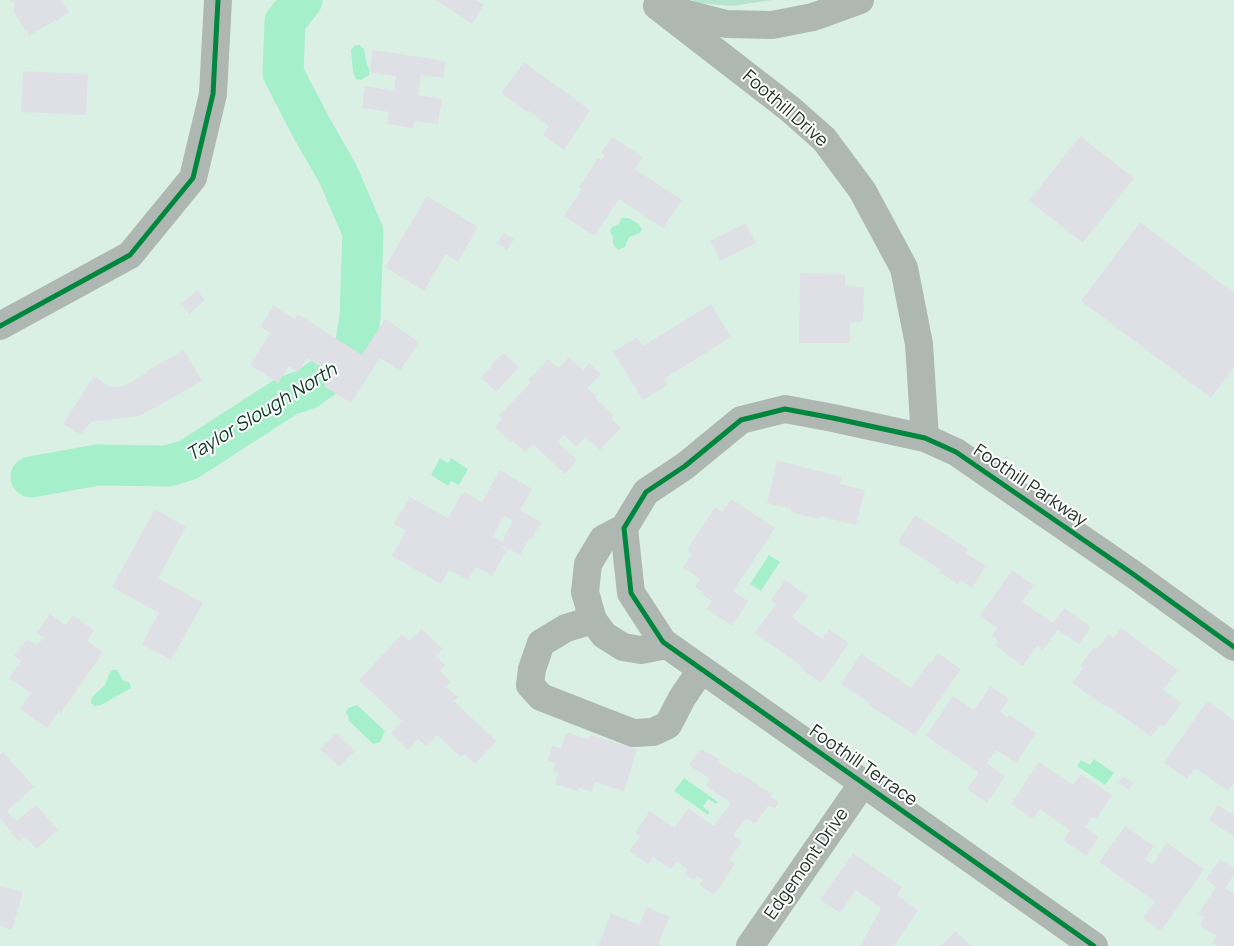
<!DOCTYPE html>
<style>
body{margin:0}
canvas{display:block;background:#dbf0e5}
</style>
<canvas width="1234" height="946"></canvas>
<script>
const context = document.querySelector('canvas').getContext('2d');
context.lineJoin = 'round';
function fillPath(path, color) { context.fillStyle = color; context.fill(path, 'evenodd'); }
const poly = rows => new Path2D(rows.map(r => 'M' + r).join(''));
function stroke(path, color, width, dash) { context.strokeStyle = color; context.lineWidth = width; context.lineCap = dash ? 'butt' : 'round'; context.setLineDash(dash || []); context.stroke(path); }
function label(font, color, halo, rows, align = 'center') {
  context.font = font + ' Manrope,sans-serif'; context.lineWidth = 4; context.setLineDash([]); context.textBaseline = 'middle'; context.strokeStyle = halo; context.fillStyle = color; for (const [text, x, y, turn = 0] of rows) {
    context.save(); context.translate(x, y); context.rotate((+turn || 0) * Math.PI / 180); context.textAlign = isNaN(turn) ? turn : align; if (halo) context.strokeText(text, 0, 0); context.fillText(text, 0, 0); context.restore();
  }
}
fillPath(poly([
 [693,0,772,0,732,6,698,3]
]), '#b6e4cd');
fillPath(poly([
 [355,45,359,45,364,49,367,64,369,69,369,75,361,80,356,79,353,72,351,50],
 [622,218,628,218,639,224,642,230,640,233,629,237,625,247,618,250,613,244,613,237,610,231,612,227,618,225],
 [440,458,448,463,451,458,468,469,459,485,451,481,448,486,431,475],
 [769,555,780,562,761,591,750,584],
 [113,670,117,670,123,680,130,683,131,688,101,705,95,706,91,703,92,697,105,685,110,672],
 [357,705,385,731,380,742,373,744,348,720,349,718,346,712,348,708],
 [1094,759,1114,773,1105,785,1077,766,1081,760,1090,765],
 [684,778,718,802,716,804,708,799,703,807,710,812,708,815,674,791]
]), '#a6efcb');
stroke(poly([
 [31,477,97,465,168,466,188,460,287,396,307,389,342,364,355,347,360,318,363,232,338,174,311,127,283,73,285,22,302,0]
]), '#a6efcb', 41);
fillPath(poly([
 [11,0,61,0,69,13,61,17,62,18,57,21,56,20,29,36,14,12,14,2,11,2],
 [436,0,476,0,484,5,472,24],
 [373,50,446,61,443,78,421,75,418,95,442,99,438,124,414,121,413,128,387,124,389,112,362,108,365,86,394,91,396,76,369,72],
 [524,62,590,110,564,150,543,135,549,126,529,111,527,112,501,93],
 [23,71,88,74,86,115,21,112],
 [1080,136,1134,178,1083,243,1029,201],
 [612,137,643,157,635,169,682,200,663,228,619,199,594,236,564,216,582,189,579,187,598,158,601,160,605,156,601,153],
 [427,196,478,227,458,262,446,254,424,291,385,267],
 [1140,222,1234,293,1234,368,1211,398,1081,301],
 [746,223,756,243,720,261,710,241],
 [504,233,514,239,507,250,497,243],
 [800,273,845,274,845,286,864,287,863,322,850,322,850,343,799,343],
 [197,290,205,300,189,314,181,304],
 [711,304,731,337,664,379,668,385,643,400,613,352,637,337,643,346],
 [274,305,294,319,298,314,362,355,385,319,419,342,400,371,380,358,351,403,324,386,332,374,307,358,298,372,289,366,278,383,250,365,270,333,261,326],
 [184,350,202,381,140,416,91,422,80,435,63,424,94,376,110,387,124,386,148,372,147,371],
 [504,353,519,367,496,392,481,378,493,365,491,364],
 [569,357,583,370,589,363,601,374,587,388,597,396,595,398,613,415,611,418,621,428,600,450,586,437,576,446,564,435,558,442,577,460,565,474,533,444,525,452,513,441,512,443,495,427,502,419,499,416,531,382,528,380,548,359,558,368],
 [777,460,842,477,840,484,865,490,856,525,819,516,818,519,791,512,791,509,767,503],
 [500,470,532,489,520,510,541,522,531,540,529,539,520,555,503,546,502,547,507,550,492,576,476,567,468,580,449,570,441,584,392,556,406,531,394,524,410,497,448,518,461,495,462,496,464,492,482,502],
 [504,516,513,521,502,541,493,536],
 [731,499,775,528,733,591,748,601,732,626,707,609,712,601,702,595,704,593,695,587,700,579,683,567,692,554,687,550,715,507,722,512],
 [155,509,186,527,158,578,203,603,171,660,142,644,159,613,112,587],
 [915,515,968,549,966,553,986,566,972,588,960,580,958,584,939,572,941,570,898,542],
 [1012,570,1034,585,1022,602,1053,623,1064,608,1091,627,1079,644,1058,630,1043,650,1037,646,1023,666,995,645,998,641,992,636,997,628,980,616],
 [785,580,808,596,792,617,822,639,829,629,849,643,821,683,800,668,801,666,755,633,776,604,771,600],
 [50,614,66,625,73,615,94,630,87,641,103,652,61,713,59,711,47,728,20,709,31,693,9,678,21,661,14,656,27,639,36,645,44,638,36,633],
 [1121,628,1178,670,1163,690,1181,703,1164,727,1161,724,1151,737,1107,705,1106,707,1072,683,1083,668,1080,666,1094,647,1097,649,1108,634,1113,638],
 [421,629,443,649,436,656,445,665,440,671,451,682,446,687,458,697,454,701,496,741,475,764,464,754,461,757,437,735,426,746,418,739,408,750,391,733,402,721,359,680,402,634,410,641],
 [938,653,961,669,915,735,868,705,869,703,841,684,861,654,911,688,929,662,931,663],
 [991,686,1009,699,1000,712,1008,718,1010,715,1036,733,1016,763,996,750,987,763,1005,776,987,803,967,789,979,772,926,736,953,696,974,710],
 [1207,701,1234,720,1234,783,1228,791,1195,768,1187,779,1164,763],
 [336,733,355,751,339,767,320,749],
 [566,733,569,733,588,740,590,735,637,749,624,791,595,782,592,792,579,788,577,791,555,784,559,773,553,771,556,763,548,761,552,746,561,748],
 [700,749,720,759,718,762,737,774,739,772,772,794,770,796,779,802,775,808,768,806,755,824,746,818,733,836,742,842,729,860,735,864,714,895,699,885,703,880,697,876,694,880,684,874,687,869,676,861,671,869,653,857,648,864,629,851,640,836,635,833,650,811,674,828,688,808,714,826,731,803,706,786,710,779,689,765],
 [3,752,34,787,7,811,16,821,36,805,58,830,36,849,25,836,19,842,0,818,0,754],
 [1039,762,1073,785,1081,774,1112,795,1096,819,1092,817,1085,827,1099,837,1086,856,1063,840,1070,830,1040,809,1033,819,1011,804],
 [1123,776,1133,783,1129,790,1118,783],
 [1218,805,1234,815,1234,837,1209,820],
 [1125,826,1154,846,1145,859,1152,865,1167,843,1204,869,1161,931,1143,918,1155,902,1099,862],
 [853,853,902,887,897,895,918,910,894,946,860,946,881,908,856,890,840,913,820,900],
 [1220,859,1234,869,1234,875,1225,888,1234,894,1234,946,1217,946,1212,943,1217,936,1200,925,1204,918,1198,914,1216,887,1206,879],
 [0,886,23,892,12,930,0,926],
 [647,907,670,917,658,944,661,946,598,946,611,913,639,925],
 [955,931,971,946,941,946]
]), '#dee0e6');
stroke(poly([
 [657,6,790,109,824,139,862,190,904,268,919,344,925,438],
 [668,9,726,24,772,25,813,17,860,0],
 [0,326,130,255,193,178,213,94,218,0],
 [624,528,603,539,588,564,585,592,593,620,604,635,623,647,641,650,667,645],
 [593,620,566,628,541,643,532,669,530,685,541,697,633,733,653,732,668,725,682,698,701,670],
 [750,946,863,783],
 [1094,946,663,642,631,593,624,528,646,492,685,466,741,420,785,409,833,418,925,438,956,452,1133,574,1234,647]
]), '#afb7b3', 28);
stroke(poly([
 [0,326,130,255,193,178,213,94,218,0],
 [1094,946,663,642,631,593,624,528,646,492,685,466,741,420,785,409,833,418,925,438,956,452,1133,574,1234,647]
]), '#00873e', 5);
label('18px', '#23322a', '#fff', [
 ["Foothill Drive",785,109,41],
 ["Foothill Parkway",1030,486,34],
 ["Foothill Terrace",863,766,35],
 ["Edgemont Drive",807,864,-55]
]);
label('italic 19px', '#0f3927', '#fff', [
 ["Taylor Slough North",262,413,-31]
]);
</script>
